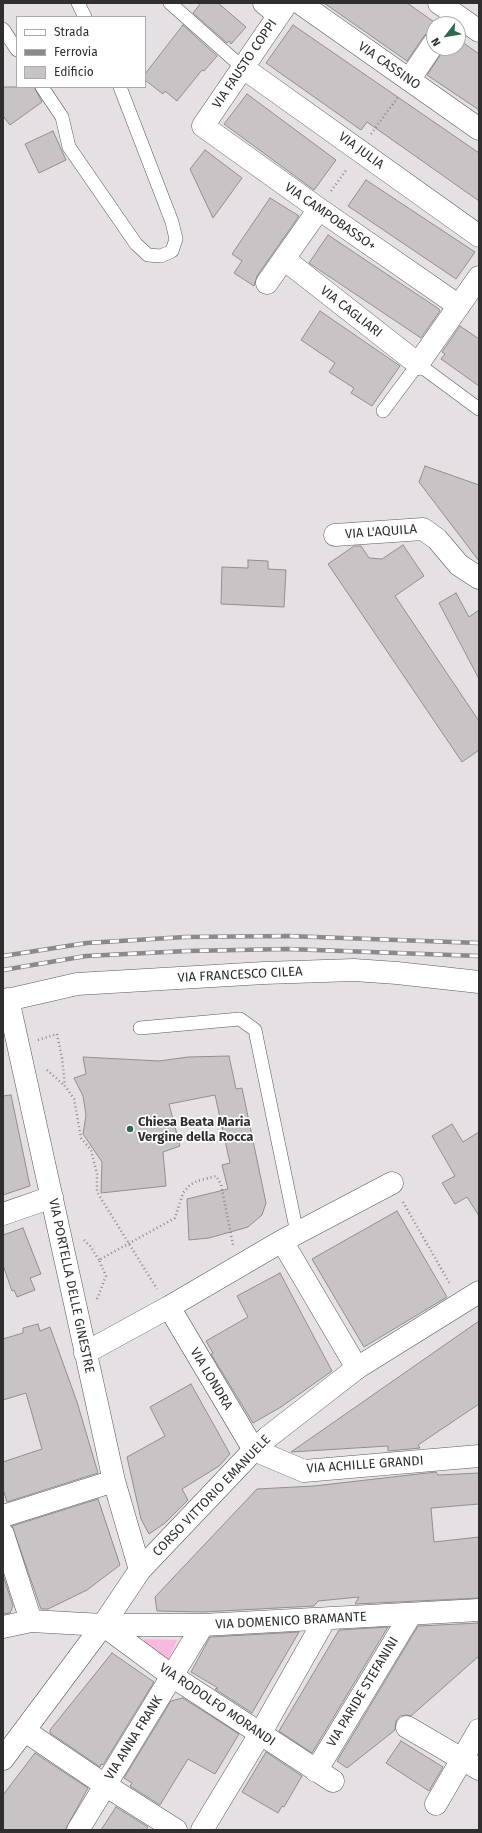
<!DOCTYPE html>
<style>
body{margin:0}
#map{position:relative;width:482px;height:1833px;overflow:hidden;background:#e5e0e3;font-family:"Fira Sans",sans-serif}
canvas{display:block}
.frame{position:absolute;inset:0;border:4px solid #302e2f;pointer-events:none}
.legend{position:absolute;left:16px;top:16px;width:130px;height:72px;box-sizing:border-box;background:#fff;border:1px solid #acabac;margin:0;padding:5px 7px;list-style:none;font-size:12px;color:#302e2f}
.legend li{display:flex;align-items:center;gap:8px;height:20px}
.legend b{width:20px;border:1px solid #acabac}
.north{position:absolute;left:426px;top:16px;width:40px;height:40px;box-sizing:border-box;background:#fff;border:1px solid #acabac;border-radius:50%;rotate:239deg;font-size:11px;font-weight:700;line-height:16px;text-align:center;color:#302e2f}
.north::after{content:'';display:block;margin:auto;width:14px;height:18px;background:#2f674f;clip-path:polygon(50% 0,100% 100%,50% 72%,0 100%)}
</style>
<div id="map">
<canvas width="482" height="1833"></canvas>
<div class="frame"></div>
<ul class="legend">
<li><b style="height:5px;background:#fff"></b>Strada</li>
<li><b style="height:5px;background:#8c898b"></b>Ferrovia</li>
<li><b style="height:11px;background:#c8c4c6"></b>Edificio</li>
</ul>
<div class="north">N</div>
</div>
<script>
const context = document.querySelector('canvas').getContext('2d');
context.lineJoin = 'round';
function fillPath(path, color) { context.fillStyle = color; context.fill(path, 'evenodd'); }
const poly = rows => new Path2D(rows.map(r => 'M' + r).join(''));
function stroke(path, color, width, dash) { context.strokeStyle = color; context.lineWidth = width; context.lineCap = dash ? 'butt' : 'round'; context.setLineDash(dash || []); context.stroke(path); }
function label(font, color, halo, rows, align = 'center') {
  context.font = font + ' "Fira Sans",sans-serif'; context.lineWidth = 3.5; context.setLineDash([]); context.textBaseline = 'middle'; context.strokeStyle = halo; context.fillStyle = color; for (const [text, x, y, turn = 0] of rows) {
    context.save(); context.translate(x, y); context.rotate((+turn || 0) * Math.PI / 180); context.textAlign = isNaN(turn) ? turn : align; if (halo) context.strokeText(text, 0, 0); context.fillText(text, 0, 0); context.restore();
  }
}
fillPath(poly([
 [145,1639,177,1640,168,1660,142,1644]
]), '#f9b8de');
const building = poly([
 [201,3,218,3,246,27,231,44,229,41,227,43,193,13,201,3],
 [324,3,407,3,437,24,434,24,434,31,428,32,424,36,407,61,324,3],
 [183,25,217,56,204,71,202,70,177,101,165,91,163,94,145,80,145,74,183,25],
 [293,25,479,153,479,201,367,122,361,130,266,63,293,25],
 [458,39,479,54,479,110,427,75,445,48,458,48,458,39],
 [3,87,34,87,42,102,10,125,3,116,3,87],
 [247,94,336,160,314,190,224,124,247,94],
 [53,131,66,160,39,173,25,144,53,131],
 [205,150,242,178,213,218,190,169,205,150],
 [366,180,475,252,456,279,348,206,366,180],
 [270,198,299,216,257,276,254,286,234,273,242,261,232,254,270,198],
 [328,235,439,309,440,311,421,338,309,263,328,235],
 [320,311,400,366,372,406,351,393,354,388,329,372,335,363,301,340,320,311],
 [460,326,479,339,479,386,441,359,445,354,442,352,460,326],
 [425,466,479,485,479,561,419,482,425,466],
 [403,545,424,576,395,596,479,721,479,750,462,762,328,564,354,546,361,546,369,558,382,559,403,545],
 [248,560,268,561,268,569,286,570,284,607,221,604,222,567,248,568,248,560],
 [456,593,469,617,479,610,479,679,439,603,456,593],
 [229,1056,236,1089,242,1088,266,1203,262,1215,248,1227,209,1238,189,1240,187,1199,228,1189,222,1165,230,1163,215,1095,169,1104,180,1146,163,1152,166,1186,101,1193,102,1162,83,1134,86,1115,83,1096,74,1078,86,1074,83,1057,159,1061,188,1057,229,1056],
 [11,1095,30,1186,3,1195,3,1096,11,1095],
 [452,1124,463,1142,479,1132,479,1216,467,1197,455,1204,442,1183,455,1176,432,1136,452,1124],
 [397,1211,447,1297,364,1347,312,1259,397,1211],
 [23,1228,41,1274,30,1278,35,1290,17,1297,14,1290,12,1291,3,1265,3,1235,23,1228],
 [280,1273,332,1371,281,1407,253,1423,211,1354,213,1353,206,1341,248,1317,237,1296,280,1273],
 [479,1321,479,1404,418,1445,420,1448,388,1451,388,1446,291,1452,479,1321],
 [38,1324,40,1331,50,1327,77,1402,98,1473,7,1502,3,1489,3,1462,42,1449,26,1393,3,1400,3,1339,23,1333,23,1328,38,1324],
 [191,1384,230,1454,219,1466,182,1489,188,1500,165,1523,149,1534,141,1519,127,1457,165,1436,150,1407,191,1384],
 [436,1472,438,1475,479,1473,479,1504,431,1508,434,1542,479,1537,479,1598,355,1604,359,1597,318,1601,314,1606,203,1612,157,1611,155,1597,257,1489,314,1486,436,1472],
 [98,1499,120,1565,87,1590,48,1609,41,1609,12,1526,98,1499],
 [3,1575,13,1606,10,1613,3,1614,3,1575],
 [479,1623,479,1656,411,1716,407,1715,400,1716,396,1721,395,1730,347,1768,337,1761,418,1626,479,1623],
 [388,1627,312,1753,279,1731,339,1630,388,1627],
 [299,1632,252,1713,215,1689,218,1688,191,1672,210,1637,299,1632],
 [112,1653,154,1682,103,1765,101,1764,100,1767,50,1733,50,1730,112,1653],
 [183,1698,239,1734,215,1774,188,1759,160,1805,130,1786,132,1783,124,1778,171,1701,183,1698],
 [401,1741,443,1767,429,1791,386,1763,401,1741],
 [266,1752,302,1776,284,1807,282,1806,278,1813,242,1792,266,1752],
 [35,1753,88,1788,65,1830,3,1830,3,1795,35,1753],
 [116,1807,148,1827,146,1830,101,1830,116,1807]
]);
fillPath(building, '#c8c4c6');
stroke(building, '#928e90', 1);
const lane = poly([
 [78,3,85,17],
 [170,3,242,67],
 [3,29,17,50],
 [42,87,62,117,69,147,136,244,148,255,161,256,172,251,176,239,172,222,120,87],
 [383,411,418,364,479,409],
 [140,1028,240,1019,255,1030,297,1233]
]);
const street = poly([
 [264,3,278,15],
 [287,3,203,126,319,209,459,306],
 [300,3,479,129],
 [439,3,479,31],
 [242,67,479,236],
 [409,80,434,43],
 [284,259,418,364,479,277],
 [267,283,319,209],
 [335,535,423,529,437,539,459,565,479,578],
 [8,999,114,1481,140,1570],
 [3,1001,77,984,264,973,354,970,397,973,479,982],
 [3,1214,52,1197],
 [282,1241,357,1368],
 [169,1307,254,1450,304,1471,479,1456],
 [85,1353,169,1307,282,1241,392,1183],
 [3,1516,114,1481],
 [3,1534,31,1621],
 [103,1625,172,1676,333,1781],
 [3,1627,31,1621,103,1625,203,1625,479,1610],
 [407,1727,479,1769],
 [25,1731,105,1785,176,1830],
 [316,1771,411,1614],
 [436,1804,479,1730],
 [78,1830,203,1625],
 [202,1830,260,1734,325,1619]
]);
const secondary = poly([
 [3,1759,103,1625,140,1570,254,1450,268,1437,357,1368,479,1292]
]);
stroke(lane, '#5c585b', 14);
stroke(street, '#5c585b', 23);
stroke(secondary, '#5c585b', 23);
stroke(poly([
 [371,134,398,97],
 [331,191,347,169],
 [38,1040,57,1034,62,1058,65,1086,74,1099,81,1138,91,1150,97,1174,97,1192,157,1289],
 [47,1070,65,1086],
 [403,1202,450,1284],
 [84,1240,90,1246,99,1260],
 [97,1299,106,1276,99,1260,175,1218,183,1193,190,1185,197,1181,216,1176,221,1184,233,1245]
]), '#8b888a', 2.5, [1, 3]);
stroke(lane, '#fff', 13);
stroke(street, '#fff', 22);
stroke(secondary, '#fff', 22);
const rail = poly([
 [3,956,87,943,185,937,288,936,479,943],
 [3,970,86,956,187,951,288,949,479,956]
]);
stroke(rail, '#8c898b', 4.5);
stroke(rail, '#fff', 3, [9]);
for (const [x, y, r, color] of [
 [130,1129,4,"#2f674f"]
]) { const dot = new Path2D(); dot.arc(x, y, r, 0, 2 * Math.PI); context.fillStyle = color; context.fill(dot); stroke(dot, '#fff', 1.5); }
label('13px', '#302e2f', '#fff', [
 ["VIA FAUSTO COPPI",245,64,-56],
 ["VIA CASSINO",389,66,35],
 ["VIA JULIA",361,151,36],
 ["VIA CAMPOBASSO+",330,217,35],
 ["VIA CAGLIARI",351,312,38],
 ["VIA L'AQUILA",381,532,-4],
 ["VIA FRANCESCO CILEA",240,975,-3],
 ["VIA PORTELLA DELLE GINESTRE",71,1286,78],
 ["VIA LONDRA",211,1379,59],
 ["VIA ACHILLE GRANDI",365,1465,-4],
 ["CORSO VITTORIO EMANUELE",212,1496,-46],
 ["VIA DOMENICO BRAMANTE",291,1621,-3],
 ["VIA PARIDE STEFANINI",363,1692,-59],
 ["VIA RODOLFO MORANDI",217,1705,34],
 ["VIA ANNA FRANK",134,1738,-58]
]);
label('bold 13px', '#302e2f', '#fff', [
 ["Chiesa Beata Maria",138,1122],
 ["Vergine della Rocca",138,1137]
], 'left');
</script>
